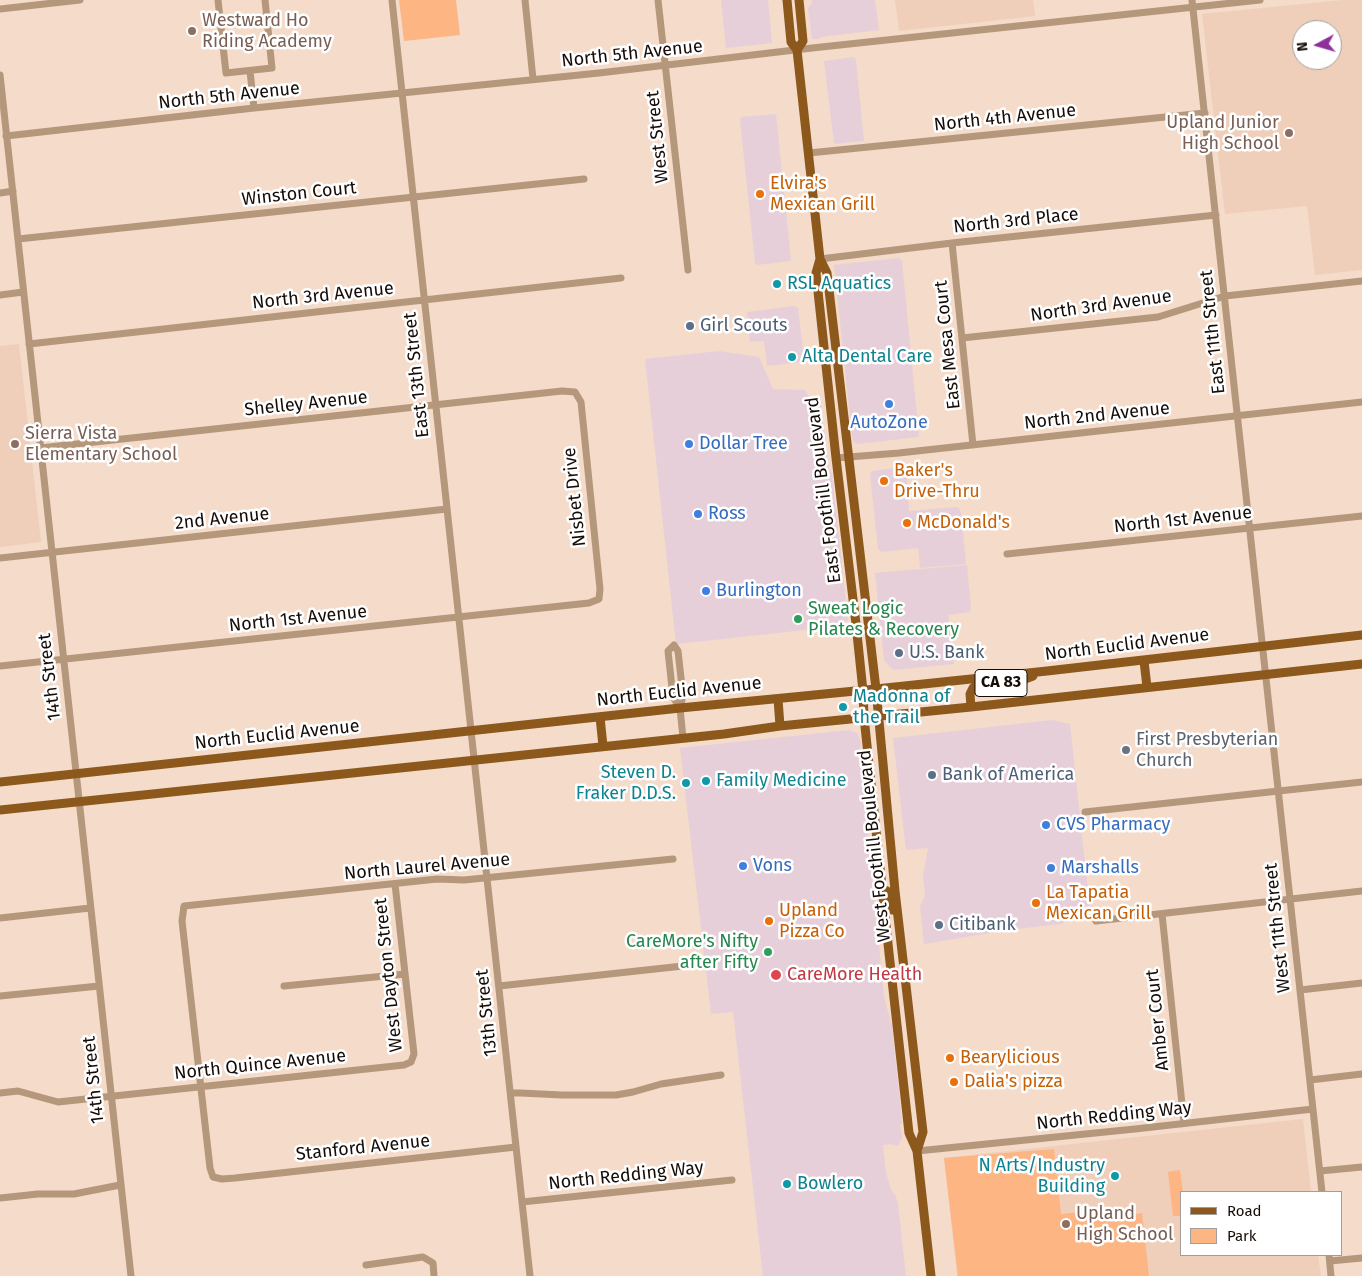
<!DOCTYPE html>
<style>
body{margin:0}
#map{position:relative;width:1362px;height:1276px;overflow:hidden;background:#f4dbca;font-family:"Fira Sans",sans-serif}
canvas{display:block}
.legend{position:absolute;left:1180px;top:1191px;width:162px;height:65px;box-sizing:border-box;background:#fff;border:1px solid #a19e9c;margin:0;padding:6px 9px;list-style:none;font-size:15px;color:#150c07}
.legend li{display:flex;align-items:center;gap:10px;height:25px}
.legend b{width:25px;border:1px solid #a19e9c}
.north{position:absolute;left:1292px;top:20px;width:50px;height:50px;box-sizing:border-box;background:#fff;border:1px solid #a19e9c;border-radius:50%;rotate:264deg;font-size:14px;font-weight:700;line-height:20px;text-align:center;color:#150c07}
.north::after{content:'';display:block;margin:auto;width:18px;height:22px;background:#8f319b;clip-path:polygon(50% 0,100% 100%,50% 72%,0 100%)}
</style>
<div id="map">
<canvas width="1362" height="1276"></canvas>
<ul class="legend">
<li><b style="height:6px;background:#8c581c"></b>Road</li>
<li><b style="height:14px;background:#fdb583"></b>Park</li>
</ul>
<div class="north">N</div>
</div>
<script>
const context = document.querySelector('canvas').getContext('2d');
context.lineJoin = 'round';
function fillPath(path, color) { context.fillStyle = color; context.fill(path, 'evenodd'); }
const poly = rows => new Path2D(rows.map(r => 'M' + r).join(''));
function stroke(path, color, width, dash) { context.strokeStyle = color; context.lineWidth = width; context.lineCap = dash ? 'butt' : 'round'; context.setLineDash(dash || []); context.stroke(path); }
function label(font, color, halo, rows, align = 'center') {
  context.font = font + ' "Fira Sans",sans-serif'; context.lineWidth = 5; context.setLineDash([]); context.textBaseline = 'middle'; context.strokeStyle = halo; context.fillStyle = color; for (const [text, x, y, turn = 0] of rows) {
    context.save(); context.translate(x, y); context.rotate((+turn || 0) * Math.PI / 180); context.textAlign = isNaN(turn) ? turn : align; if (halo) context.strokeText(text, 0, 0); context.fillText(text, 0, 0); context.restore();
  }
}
fillPath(poly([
 [721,0,768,0,772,43,726,48],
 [812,0,875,0,879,30,821,37,819,39,812,39,808,8,811,5],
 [854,57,856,60,864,141,834,144,824,61],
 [776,114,791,261,757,265,755,263,740,120,741,117],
 [899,258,902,261,919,437,857,444,853,441,852,436,834,265],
 [794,306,798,308,804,358,802,362,767,366,764,341,750,342,747,312],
 [719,351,759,357,773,389,805,390,807,394,813,401,821,405,829,469,832,474,848,620,833,627,676,644,645,359],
 [902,467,903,469,907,478,909,511,956,507,958,508,961,512,966,564,920,568,918,548,881,552,878,549,870,474,872,471],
 [967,565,971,609,969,612,948,615,954,664,893,670,884,660,875,573],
 [1052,720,1070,724,1090,910,1061,924,1008,930,924,944,920,906,925,896,923,876,928,848,906,850,893,738],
 [849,730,857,733,861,741,860,753,861,763,884,997,892,1026,898,1082,902,1124,900,1124,902,1138,898,1146,891,1144,883,1145,886,1173,891,1189,896,1197,898,1204,906,1276,763,1276,733,1012,711,1014,680,748]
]), '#e7cfda');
fillPath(poly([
 [895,0,1033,0,1035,16,899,31],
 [1343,0,1362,0,1362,270,1315,275,1307,206,1225,214,1202,14],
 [1302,30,1332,30,1332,60,1302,60],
 [19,344,41,542,0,547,0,346],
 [1303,1119,1311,1192,1181,1192,1181,1255,1318,1255,1321,1276,957,1276,944,1158]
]), '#efcfba');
fillPath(poly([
 [399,0,456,0,460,35,404,41],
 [1054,1149,1061,1214,1099,1210,1102,1217,1106,1216,1111,1218,1142,1213,1149,1276,958,1276,944,1158],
 [1180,1170,1183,1192,1181,1192,1181,1216,1173,1216,1168,1172]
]), '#fdb583');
stroke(poly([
 [218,0,226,73,272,68,265,0],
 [392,0,530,1276],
 [525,0,533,79],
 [658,0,688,270],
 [1192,0,1322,1192],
 [0,9,80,0],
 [250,71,254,108],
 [0,75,131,1276],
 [6,136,254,108,599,73,812,48,1260,0],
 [809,153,1205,113],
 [0,193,13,191],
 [18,239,584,179],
 [952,243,973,445],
 [820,259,952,243,1216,215],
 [0,295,23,292],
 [962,338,1158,317,1225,296,1362,281],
 [29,344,621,278],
 [836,458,899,453,1362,402],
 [1007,554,1362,516],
 [0,558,447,509],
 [0,666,589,603,599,599,600,589,581,402,575,392,562,391,40,448],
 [680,708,673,697,668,651,674,645,678,651,683,696,680,708,683,738],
 [1085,812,1362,782],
 [1162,914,1184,1123],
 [0,918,90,908],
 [1096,921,1362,891],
 [284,986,405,974],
 [499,986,692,965],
 [1300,990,1362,983],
 [0,996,99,986],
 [1310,1080,1362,1074],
 [0,1093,18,1091,58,1102,404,1065,411,1062,414,1054,395,884],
 [511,1093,520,1093,562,1095,616,1095,633,1092,661,1084,721,1075],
 [516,1147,235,1178,222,1179,213,1177,210,1168,182,921,184,906,437,879,464,880,673,859],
 [917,1151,1135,1129,1313,1109],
 [1320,1171,1362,1167],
 [0,1198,38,1194,74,1194,120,1185],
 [522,1202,732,1180],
 [1329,1255,1331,1276],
 [1330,1261,1362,1258],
 [366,1265,423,1257,433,1263,434,1276]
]), '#b5977b', 7);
stroke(poly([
 [787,0,791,42,797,50,820,259,827,273,876,689,895,891,923,1132,917,1151],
 [797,50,803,41,799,0],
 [820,259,816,273,836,458,856,624,863,691,864,717,889,953,909,1133,917,1151,931,1276],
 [1144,661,1147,687],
 [778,699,780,726],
 [971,707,970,694,973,688,978,686,1017,682,1033,676],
 [600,717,603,746],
 [0,782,680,708,876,689,1047,671,1362,635],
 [0,810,724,734,780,726,971,707,1362,664],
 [882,889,887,891,889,894,892,910]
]), '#8c581c', 9);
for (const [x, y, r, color] of [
 [192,31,5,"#8d6e63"],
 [1289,133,5,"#8d6e63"],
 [760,194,5,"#e8710a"],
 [777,284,5,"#0f9aa8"],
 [690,326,5,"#5c6f8a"],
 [792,357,5,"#0f9aa8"],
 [889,404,5,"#3f7fe0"],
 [15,444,5,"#8d6e63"],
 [689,444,5,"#3f7fe0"],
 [884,481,5,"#e8710a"],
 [698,514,5,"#3f7fe0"],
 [907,523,5,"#e8710a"],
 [706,591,5,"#3f7fe0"],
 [798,619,5,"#2e9e5b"],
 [899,653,5,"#5c6f8a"],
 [843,707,5,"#0f9aa8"],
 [1126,750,5,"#6b7280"],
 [932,775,5,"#5c6f8a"],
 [706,781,5,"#0f9aa8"],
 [686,783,5,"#0f9aa8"],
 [1046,825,5,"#3f7fe0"],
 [743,866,5,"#3f7fe0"],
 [1051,868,5,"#3f7fe0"],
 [1036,903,5,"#e8710a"],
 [769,921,5,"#e8710a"],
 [939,925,5,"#5c6f8a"],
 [768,952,5,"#2e9e5b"],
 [776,975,6,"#e0444e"],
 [950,1058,5,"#e8710a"],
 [954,1082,5,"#e8710a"],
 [1115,1176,5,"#0f9aa8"],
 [787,1184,5,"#0f9aa8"],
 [1066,1224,5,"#8d6e63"]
]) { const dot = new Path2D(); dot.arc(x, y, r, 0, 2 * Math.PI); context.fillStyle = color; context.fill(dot); stroke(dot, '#fff', 2); }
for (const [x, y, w] of [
 [1001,683,52]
]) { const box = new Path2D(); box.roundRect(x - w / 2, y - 13.5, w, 27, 4); context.fillStyle = '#fff'; context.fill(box); stroke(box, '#150c07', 1); }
label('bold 16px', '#150c07', null, [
 ["CA 83",1001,683]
]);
label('18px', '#785e54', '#fff', [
 ["Westward Ho",202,21],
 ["Riding Academy",202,42],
 ["Upland Junior",1279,123,"right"],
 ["High School",1279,144,"right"],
 ["Sierra Vista",25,434],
 ["Elementary School",25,455],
 ["Upland",1076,1214],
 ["High School",1076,1235]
], 'left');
label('18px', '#150c07', '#fff', [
 ["North 5th Avenue",632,54,-6],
 ["North 5th Avenue",229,96,-6],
 ["North 4th Avenue",1005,118,-6],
 ["West Street",658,137,-96],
 ["Winston Court",299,194,-6],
 ["North 3rd Place",1016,221,-6],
 ["North 3rd Avenue",323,296,-6],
 ["North 3rd Avenue",1101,306,-8],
 ["East 11th Street",1213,332,-96],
 ["East Mesa Court",948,345,-96],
 ["East 13th Street",417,375,-96],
 ["Shelley Avenue",306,404,-6],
 ["North 2nd Avenue",1097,416,-6],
 ["East Foothill Boulevard",824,490,-97],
 ["Nisbet Drive",575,497,-96],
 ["2nd Avenue",222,519,-6],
 ["North 1st Avenue",1183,520,-6],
 ["North 1st Avenue",298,619,-6],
 ["North Euclid Avenue",1127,645,-7],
 ["14th Street",50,677,-97],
 ["North Euclid Avenue",679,692,-6],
 ["North Euclid Avenue",277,735,-6],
 ["West Foothill Boulevard",875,846,-96],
 ["North Laurel Avenue",427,867,-5],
 ["West 11th Street",1278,928,-96],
 ["West Dayton Street",389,975,-96],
 ["13th Street",487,1013,-96],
 ["Amber Court",1158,1020,-96],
 ["North Quince Avenue",260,1065,-6],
 ["14th Street",94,1080,-96],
 ["North Redding Way",1114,1116,-6],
 ["Stanford Avenue",363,1148,-6],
 ["North Redding Way",626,1176,-6]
]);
label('18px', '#c56008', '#fff', [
 ["Elvira's",770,184],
 ["Mexican Grill",770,205],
 ["Baker's",894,471],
 ["Drive-Thru",894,492],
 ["McDonald's",917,523],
 ["La Tapatia",1046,893],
 ["Mexican Grill",1046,914],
 ["Upland",779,911],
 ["Pizza Co",779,932],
 ["Bearylicious",960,1058],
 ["Dalia's pizza",964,1082]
], 'left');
label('18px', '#0d838f', '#fff', [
 ["RSL Aquatics",787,284],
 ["Alta Dental Care",802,357],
 ["Madonna of",853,697],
 ["the Trail",853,718],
 ["Steven D.",676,773,"right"],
 ["Fraker D.D.S.",676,794,"right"],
 ["Family Medicine",716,781],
 ["N Arts/Industry",1105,1166,"right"],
 ["Building",1105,1187,"right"],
 ["Bowlero",797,1184]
], 'left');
label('18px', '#4e5e75', '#fff', [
 ["Girl Scouts",700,326],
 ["U.S. Bank",909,653],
 ["Bank of America",942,775],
 ["Citibank",949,925]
], 'left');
label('18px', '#366cbe', '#fff', [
 ["AutoZone",889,423,"center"],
 ["Dollar Tree",699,444],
 ["Ross",708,514],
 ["Burlington",716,591],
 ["CVS Pharmacy",1056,825],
 ["Vons",753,866],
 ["Marshalls",1061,868]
], 'left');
label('18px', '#27864d', '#fff', [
 ["Sweat Logic",808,609],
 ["Pilates & Recovery",808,630],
 ["CareMore's Nifty",758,942,"right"],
 ["after Fifty",758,963,"right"]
], 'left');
label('18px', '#5b616d', '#fff', [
 ["First Presbyterian",1136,740],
 ["Church",1136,761]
], 'left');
label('18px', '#be3a42', '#fff', [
 ["CareMore Health",787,975]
], 'left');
</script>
